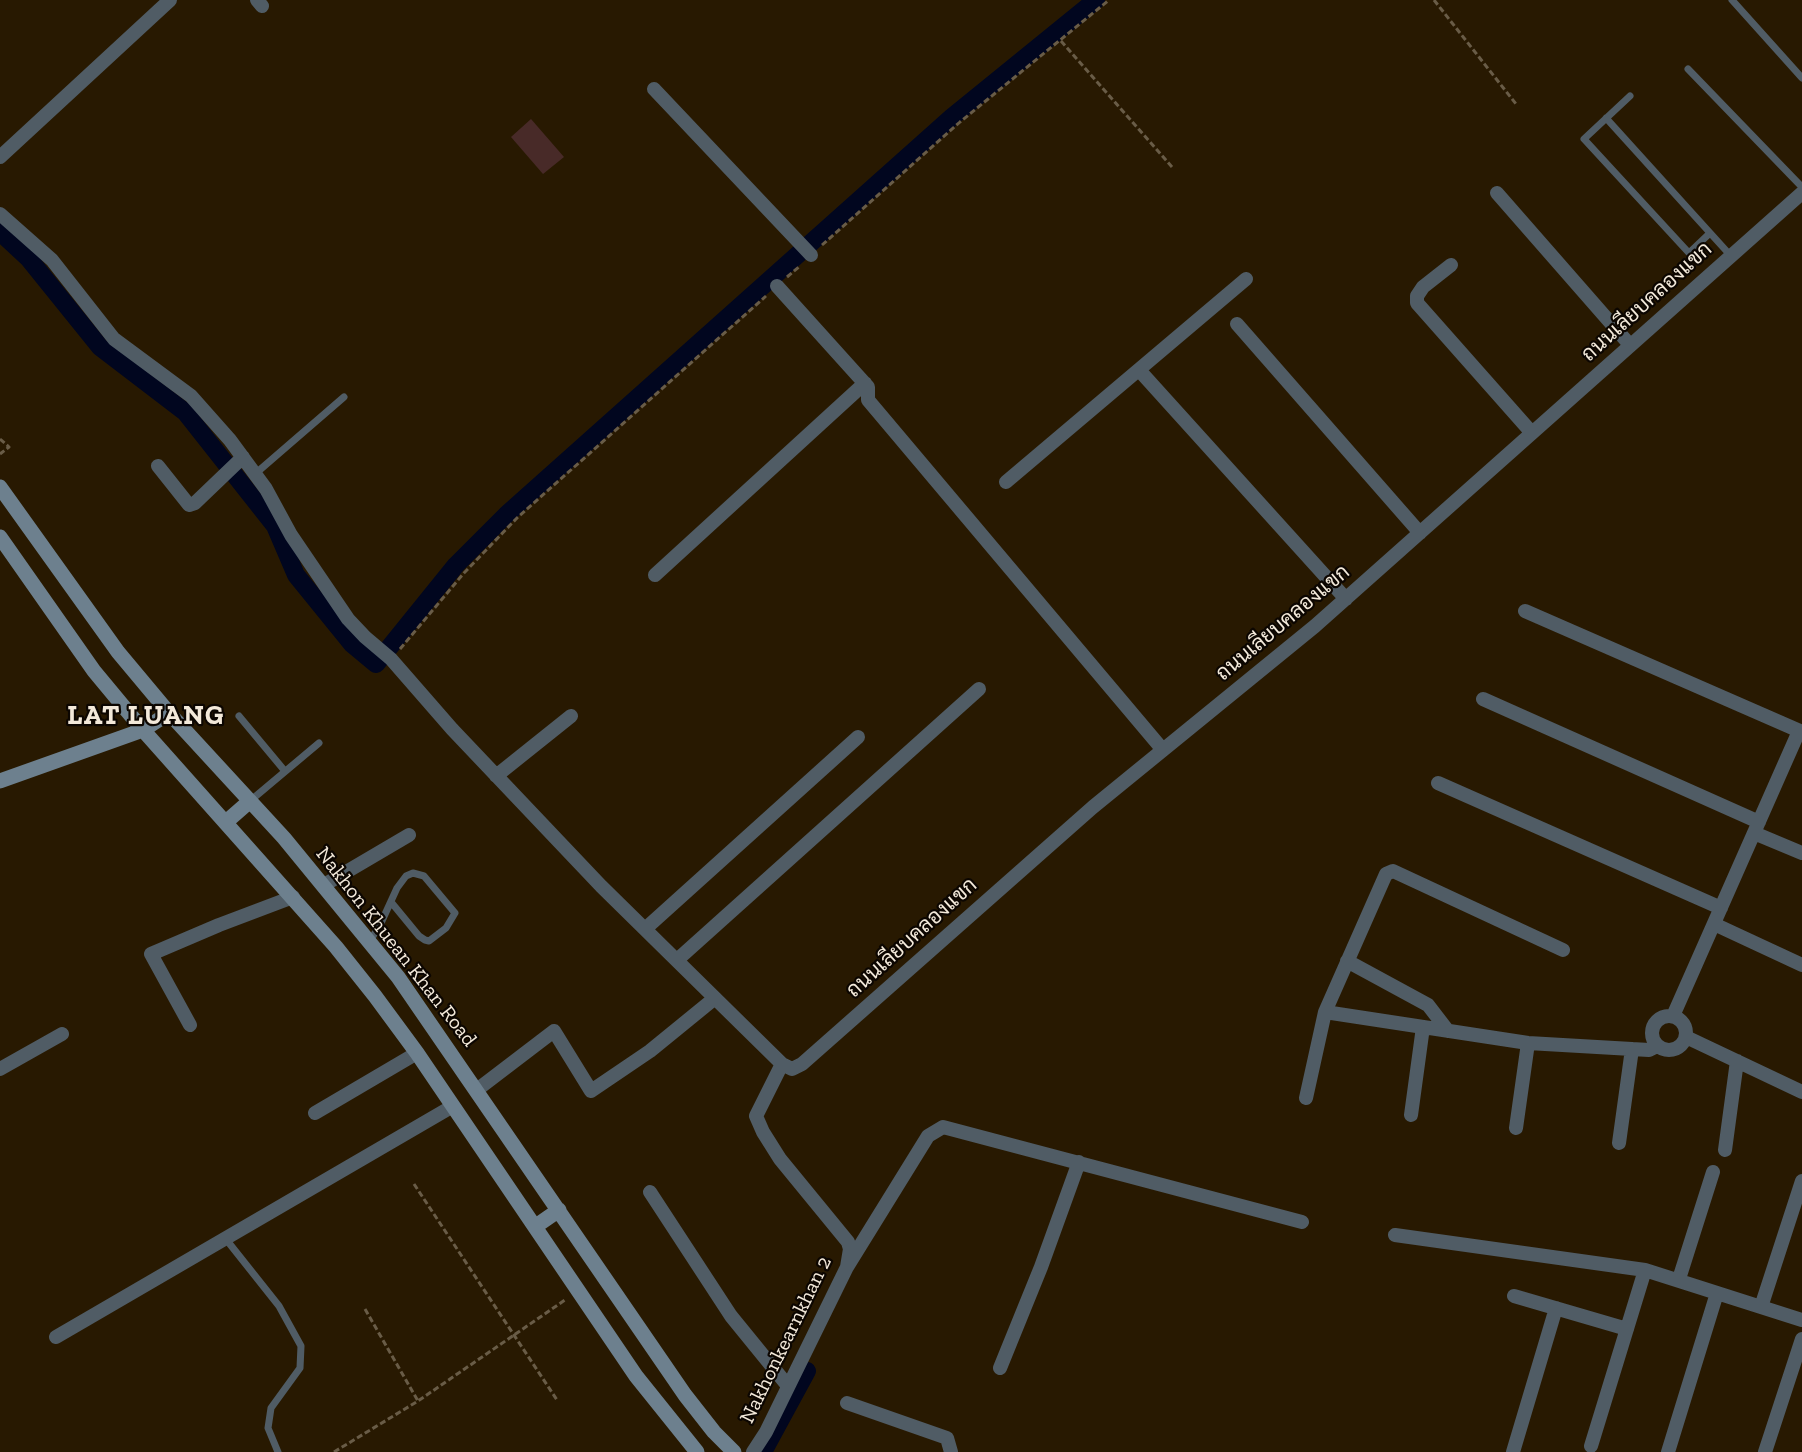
<!DOCTYPE html>
<meta charset="utf-8">
<style>
body{margin:0}
canvas{display:block;background:#281901}
</style>
<canvas width="1802" height="1452"></canvas>
<script>
const context = document.querySelector('canvas').getContext('2d');
context.lineJoin = 'round';
const poly = rows => new Path2D(rows.map(r => 'M' + r).join(''));
function stroke(path, color, width, dash) { context.strokeStyle = color; context.lineWidth = width; context.lineCap = dash ? 'butt' : 'round'; context.setLineDash(dash || []); context.stroke(path); }
function fillPath(path, color) { context.fillStyle = color; context.fill(path, 'evenodd'); }
function label(font, color, halo, rows, align = 'center') {
  context.font = font + ' "Zilla Slab",Sarabun,serif'; context.lineWidth = 4.5; context.setLineDash([]); context.textBaseline = 'middle'; context.strokeStyle = halo; context.fillStyle = color; for (const [text, x, y, turn = 0] of rows) {
    context.save(); context.translate(x, y); context.rotate((+turn || 0) * Math.PI / 180); context.textAlign = isNaN(turn) ? turn : align; if (halo) context.strokeText(text, 0, 0); context.fillText(text, 0, 0); context.restore();
  }
}
stroke(poly([
 [0,232,29,259,100,347,185,412,275,526,296,575,352,644,376,664,456,565,506,515,952,117,1096,0],
 [763,1452,807,1371]
]), '#01061f', 18);
fillPath(poly([
 [531,119,564,157,543,174,511,137]
]), '#482a28');
stroke(poly([
 [1434,0,1516,104],
 [1061,41,1172,167],
 [822,245,960,122,1109,0],
 [787,277,800,266],
 [0,439,9,447,0,454],
 [400,649,464,573,517,518,766,296],
 [414,1184,557,1400],
 [365,1309,418,1401],
 [334,1452,418,1401,565,1300]
]), '#695c47', 3, [6, 3]);
stroke(poly([
 [1732,0,1802,78],
 [1688,69,1802,187],
 [1630,96,1584,139,1689,253,1710,233],
 [1606,118,1731,256],
 [255,474,344,397],
 [239,716,284,770],
 [250,801,319,743],
 [370,941,381,923,397,888,406,876,413,873,424,876,455,913,446,928,429,941,425,940,419,936,391,902],
 [225,1238,279,1306,301,1346,300,1368,271,1408,268,1428,278,1452]
]), '#505c65', 7);
stroke(poly([
 [257,0,262,6],
 [654,89,811,255],
 [0,157,170,0],
 [1497,193,1630,345],
 [0,214,52,260,114,339,191,396,230,440,266,489,291,535,348,619,365,637,391,659,452,729,601,886,782,1064,792,1069,802,1064,1093,807,1315,626,1802,193],
 [1451,265,1423,287,1417,296,1417,303,1532,433],
 [777,286,868,387,868,400,1163,750],
 [1237,324,1420,533],
 [1139,370,1346,599],
 [158,466,189,505,195,503,243,457],
 [1006,482,1246,279],
 [655,575,865,383],
 [1525,611,1802,732],
 [1483,699,1759,822],
 [496,776,571,716],
 [1438,783,1721,908],
 [1754,833,1802,853],
 [324,885,409,835],
 [1714,924,1802,965],
 [645,929,858,737],
 [677,960,979,689],
 [1347,961,1428,1005,1448,1031],
 [1325,1012,1528,1043,1649,1050,1657,1046],
 '1652 1033a17 17 0 1 1 34 0a17 17 0 1 1-34 0Z',
 [1673,1016,1799,731],
 [190,1025,151,954,219,925,293,897],
 [1686,1037,1802,1092],
 [0,1069,62,1034],
 [478,1089,554,1031,591,1091,650,1051,715,998],
 [1306,1098,1325,1012,1386,874,1393,871,1563,950],
 [315,1113,417,1053],
 [1411,1115,1423,1027],
 [1516,1128,1528,1043],
 [1619,1143,1632,1049],
 [1725,1150,1737,1061],
 [650,1192,731,1316,788,1386],
 [1395,1235,1645,1270,1802,1320],
 [847,1267,928,1136,943,1127,1302,1222],
 [1679,1279,1713,1172],
 [1514,1296,1627,1329],
 [1761,1307,1802,1181],
 [56,1337,453,1106],
 [1000,1368,1041,1267,1079,1162],
 [847,1403,947,1438,951,1452],
 [1591,1446,1645,1270],
 [753,1452,766,1432,847,1267,850,1249,848,1242,780,1159,763,1132,756,1116,782,1064],
 [1513,1452,1556,1308],
 [1668,1452,1717,1293],
 [1765,1452,1802,1339]
]), '#505c65', 14);
stroke(poly([
 [0,487,118,652,169,713,284,838,398,977,685,1395,714,1432,734,1452],
 [0,537,94,671,143,730,336,947,375,996,417,1053,636,1376,697,1452],
 [0,781,143,730,169,713],
 [226,822,250,801],
 [536,1226,559,1210]
]), '#6d808e', 15);
label('21px', '#f3e9da', '#0c0601', [
 ["ถนนเลียบคลองแขก",1647,302,-42],
 ["ถนนเลียบคลองแขก",1283,623,-40],
 ["ถนนเลียบคลองแขก",912,938,-42],
 ["Nakhon Khuean Khan Road",396,947,52],
 ["Nakhonkearnkhan 2",786,1340,-64]
]);
context.letterSpacing = '1.5px';
label('bold 27px', '#f3e9da', '#0c0601', [
 ["LAT LUANG",146,716]
]);
context.letterSpacing = '0px';
</script>
